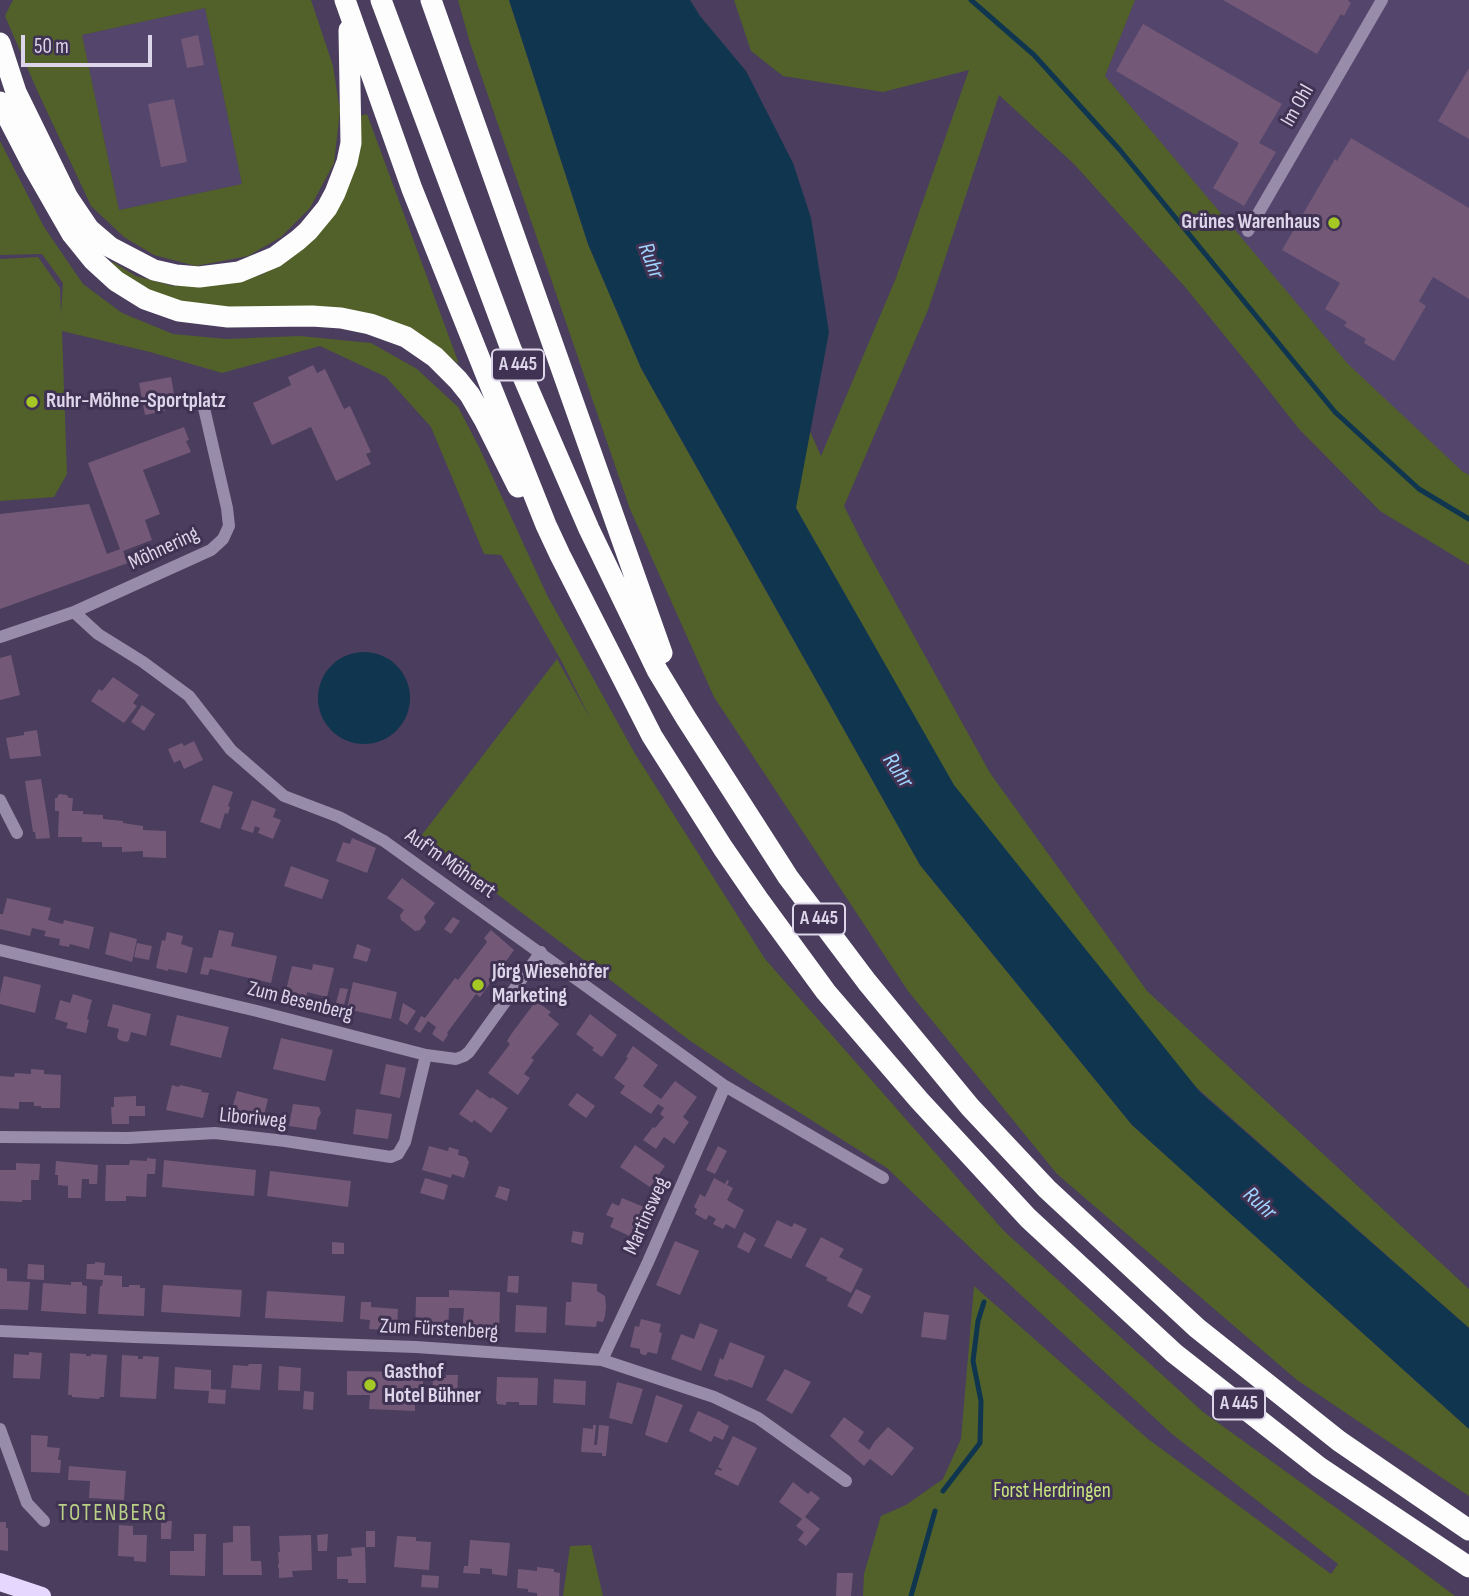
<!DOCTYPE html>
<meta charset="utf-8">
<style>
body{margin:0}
#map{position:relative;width:1469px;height:1596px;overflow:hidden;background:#4a3d5d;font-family:"Sofia Sans Condensed",sans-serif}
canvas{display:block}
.scale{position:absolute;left:21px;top:35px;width:131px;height:32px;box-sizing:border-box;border:4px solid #ddd6ea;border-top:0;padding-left:9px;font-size:21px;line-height:24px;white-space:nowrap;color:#ddd6ea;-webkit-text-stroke:5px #3f3252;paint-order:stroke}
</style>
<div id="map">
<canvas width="1469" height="1596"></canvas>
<div class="scale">50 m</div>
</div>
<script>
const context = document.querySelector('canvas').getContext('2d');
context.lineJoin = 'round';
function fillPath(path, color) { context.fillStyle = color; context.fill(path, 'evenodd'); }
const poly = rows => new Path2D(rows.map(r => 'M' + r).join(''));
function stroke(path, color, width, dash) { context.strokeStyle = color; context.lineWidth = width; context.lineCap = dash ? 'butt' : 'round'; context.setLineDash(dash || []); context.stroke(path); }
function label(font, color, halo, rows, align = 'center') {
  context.font = font + ' "Sofia Sans Condensed",sans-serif'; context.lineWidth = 6; context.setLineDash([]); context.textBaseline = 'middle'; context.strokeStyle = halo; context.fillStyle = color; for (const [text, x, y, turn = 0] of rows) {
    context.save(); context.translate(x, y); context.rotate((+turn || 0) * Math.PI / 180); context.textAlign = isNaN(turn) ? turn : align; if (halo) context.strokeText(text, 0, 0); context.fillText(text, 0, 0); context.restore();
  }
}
fillPath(poly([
 [1135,0,1469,0,1469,475,1462,471,1348,365,1105,76],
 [205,8,242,184,119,210,82,35]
]), '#54456c');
fillPath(poly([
 [13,0,311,0,333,66,340,111,334,163,310,208,281,237,248,256,196,266,154,255,124,237,91,206,37,90,5,16],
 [205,8,242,184,119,210,82,35],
 [458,0,509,0,588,244,641,368,920,865,1132,1125,1469,1429,1469,1496,1297,1380,1057,1174,908,991,714,697,630,509,470,43],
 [734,0,1135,0,1105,76,1348,364,1462,471,1469,475,1469,565,1380,511,1299,429,1251,368,1185,287,1074,164,999,95,928,310,844,506,863,544,990,773,1147,991,1469,1289,1469,1328,1128,1027,994,867,821,564,713,319,754,306,821,456,896,278,969,70,883,92,783,76,751,51],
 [367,114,459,364,427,341,221,308,171,301,138,286,110,266,113,262,136,276,173,286,210,285,261,275,294,256,360,116],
 [0,141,44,227,83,284,122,313,173,334,226,339,300,336,371,343,417,369,458,407,478,445,547,595,634,752,765,959,1004,1231,1203,1412,1360,1525,1455,1596,863,1596,864,1574,881,1516,906,1505,943,1479,961,1439,974,1286,1148,1439,1331,1574,1338,1564,1172,1434,983,1260,887,1168,756,1085,689,1040,421,836,557,659,591,720,562,662,501,555,484,554,431,427,386,377,320,346,222,373,150,352,62,331,67,474,54,497,0,501,0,259,38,257,60,288,61,315,63,283,42,254,0,255],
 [591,1545,603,1596,563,1596,570,1546]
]), '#52612a');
fillPath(poly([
 [509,0,690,0,700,16,746,71,793,163,811,218,829,332,796,508,954,785,1200,1092,1469,1328,1469,1429,1132,1125,920,865,641,368,588,244],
 '318 698a46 46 0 1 1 92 0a46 46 0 1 1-92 0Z'
]), '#10364f');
stroke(poly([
 [971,0,1034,55,1119,149,1335,412,1419,489,1469,519],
 [943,1491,980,1443,981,1401,973,1361,978,1321,984,1302],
 [911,1596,935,1511]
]), '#10364f', 5);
fillPath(poly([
 [1223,0,1349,0,1348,1,1351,3,1344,16,1341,14,1317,54],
 [1143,24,1282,104,1259,143,1276,152,1244,206,1213,188,1239,143,1116,71],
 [198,35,204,65,187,68,181,39],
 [1469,68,1469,139,1438,121],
 [174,99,187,162,161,167,148,104],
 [1351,138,1469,208,1469,299,1433,277,1419,301,1426,306,1394,361,1364,343,1366,339,1344,326,1347,322,1325,309,1340,283,1282,250,1335,159,1337,161],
 [313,365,317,373,325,369,344,409,350,406,371,452,366,454,371,464,336,481,311,427,272,445,253,403,291,385,288,377],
 [171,377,176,405,164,407,165,411,145,415,139,383],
 [184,427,189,440,186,441,191,452,143,470,160,514,145,520,152,540,123,551,128,563,0,609,0,514,89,504,107,554,120,549,88,463],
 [11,655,20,695,0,700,0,658],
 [113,677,139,695,133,703,137,706,124,723,91,701,99,689,102,691],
 [142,705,155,714,144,731,131,722],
 [37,730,41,756,10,759,6,738,24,735,24,732],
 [194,741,203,760,184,769,180,760,174,763,168,749,182,743,184,746],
 [41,779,48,822,50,838,36,839,35,832,33,832,25,781],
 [213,785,233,792,228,806,230,807,228,814,225,813,220,829,200,822],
 [59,794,67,795,69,798,73,798,72,811,83,811,83,814,103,815,103,819,123,821,123,823,143,826,143,830,166,831,166,858,143,857,143,851,122,852,122,847,102,847,102,842,82,842,82,837,58,837,59,811,55,811,55,798,57,798],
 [252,800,276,809,273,817,281,820,273,839,258,833,260,828,255,826,253,833,241,829],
 [352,838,376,848,367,873,336,861,343,842,350,844],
 [291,866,329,880,322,899,284,886],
 [402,878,435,903,424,917,426,922,420,930,415,931,401,920,400,915,404,910,387,898],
 [7,898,51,908,48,920,63,924,64,920,94,927,89,949,70,944,69,947,59,945,60,939,44,936,46,931,32,928,30,936,0,929,0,914,3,914],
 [453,917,460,921,451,934,444,929],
 [219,930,234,933,231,946,277,956,271,983,210,969,208,975,200,974,204,957,212,958],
 [491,930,514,950,480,997,476,994,447,1033,448,1035,443,1042,432,1034,436,1027,428,1021,420,1033,414,1029,421,1016,425,1018,455,978,458,980,487,942,484,938],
 [110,932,137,939,132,962,105,954],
 [167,932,183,936,181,944,193,948,187,973,168,969,168,971,156,968,162,940,165,941],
 [137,943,152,946,149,960,134,957],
 [357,944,371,949,367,962,353,958],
 [313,964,334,968,327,997,307,992,306,999,285,994,292,966,312,970],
 [4,976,41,985,35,1013,0,1004,0,994],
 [353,982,397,992,391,1019,347,1009],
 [340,988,348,989,344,1005,336,1003],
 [73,994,92,1000,87,1019,89,1020,86,1033,66,1028,68,1023,55,1019,60,1000,70,1003],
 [536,1001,551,1012,548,1015,559,1024,531,1058,534,1060,524,1074,530,1078,518,1095,488,1073,510,1044,507,1041,512,1033],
 [403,1003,416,1011,407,1025,399,1020],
 [113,1004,151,1014,146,1036,131,1032,129,1040,127,1042,119,1040,117,1037,119,1029,107,1026],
 [590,1014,617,1035,602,1057,592,1050,594,1048,576,1034],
 [177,1015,229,1027,221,1058,170,1045],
 [281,1038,333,1050,325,1081,273,1069],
 [633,1046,658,1065,643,1086,661,1099,675,1081,697,1097,683,1117,689,1122,674,1144,664,1137,656,1149,643,1140,653,1127,655,1128,664,1117,660,1114,664,1108,658,1104,651,1114,620,1093,625,1086,614,1078,628,1058,626,1057],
 [386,1064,406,1068,400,1098,380,1094],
 [31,1069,44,1070,44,1074,61,1075,60,1108,41,1108,41,1106,34,1106,34,1102,19,1102,19,1109,0,1108,0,1076,14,1077,15,1073,31,1074],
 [172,1085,179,1087,180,1085,202,1090,201,1092,209,1093,203,1118,166,1110],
 [477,1089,491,1099,492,1097,508,1108,491,1133,474,1120,472,1123,459,1114],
 [237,1091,268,1099,262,1124,230,1116],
 [577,1093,595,1106,586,1118,568,1105],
 [136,1096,136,1106,145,1106,145,1116,129,1116,129,1124,112,1124,111,1107,114,1107,114,1097],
 [293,1104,319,1107,321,1113,318,1118,316,1130,289,1126],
 [356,1109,392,1114,388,1139,353,1134],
 [635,1145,665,1166,650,1187,620,1167],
 [429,1146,448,1151,449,1147,459,1150,458,1155,466,1157,469,1162,464,1178,452,1174,451,1178,422,1170],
 [718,1146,727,1151,715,1174,706,1170],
 [147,1158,156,1159,155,1174,147,1174,146,1197,126,1196,126,1201,105,1201,106,1165,129,1165,130,1160,147,1161],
 [164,1160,256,1170,254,1196,162,1187],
 [56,1161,98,1165,97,1184,89,1184,89,1179,82,1179,81,1198,68,1198,68,1186,58,1185,58,1175,55,1175],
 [16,1163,40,1164,39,1180,31,1180,31,1200,22,1200,22,1202,0,1201,0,1170,16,1170],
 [270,1171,351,1181,348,1207,267,1196],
 [425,1178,448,1185,444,1200,420,1193],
 [714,1178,725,1184,727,1180,729,1181,727,1185,733,1188,727,1200,744,1210,735,1229,726,1224,723,1229,713,1224,716,1219,709,1215,706,1220,695,1214,697,1209,694,1207,700,1194,705,1197],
 [499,1186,510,1189,507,1201,495,1197],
 [622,1198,644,1207,641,1215,646,1218,636,1239,610,1227,614,1218,606,1215,612,1203,619,1206],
 [777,1220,792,1227,794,1223,807,1229,791,1259,764,1246],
 [573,1231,584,1233,582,1245,571,1242],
 [744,1232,756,1239,749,1253,737,1247],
 [821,1237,844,1249,839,1257,863,1269,851,1293,826,1280,828,1278,805,1266],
 [675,1241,699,1251,680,1295,656,1285],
 [332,1242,344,1243,344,1254,332,1254],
 [95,1262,105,1263,104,1275,122,1276,122,1287,129,1287,129,1285,140,1285,140,1288,145,1288,144,1316,98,1314,100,1286,102,1286,103,1280,86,1279,87,1264,95,1264],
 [28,1264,44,1265,44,1280,27,1279],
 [0,1268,7,1269,7,1281,30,1282,28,1310,0,1309],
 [508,1276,519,1276,518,1293,507,1292],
 [71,1282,82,1282,82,1285,87,1286,86,1314,41,1311,43,1283,71,1285],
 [572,1282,597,1284,597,1291,605,1296,606,1307,605,1316,603,1322,597,1321,596,1327,565,1325,566,1302,571,1302],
 [163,1285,242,1290,240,1317,161,1312],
 [856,1289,871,1296,862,1314,847,1306],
 [449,1290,500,1292,499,1336,462,1334,464,1308,449,1308,448,1333,415,1332,416,1297,449,1297],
 [267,1291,345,1296,343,1322,265,1318],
 [361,1302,371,1302,371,1307,398,1309,397,1331,369,1329,370,1320,360,1319],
 [516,1305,547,1307,546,1333,515,1332],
 [924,1312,949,1315,946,1340,921,1337],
 [641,1319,661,1324,659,1332,662,1333,657,1354,648,1352,646,1355,643,1355,640,1353,640,1349,630,1347,635,1326,639,1327],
 [700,1323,718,1330,701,1371,671,1359,681,1334,694,1339],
 [730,1342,765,1356,752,1388,729,1379,728,1381,714,1376,720,1358,723,1360],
 [29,1352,42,1353,40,1379,13,1378,14,1354,29,1355],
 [70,1353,86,1354,86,1356,91,1356,91,1354,107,1355,104,1397,100,1397,99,1399,72,1397,72,1395,68,1395],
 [122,1355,138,1356,138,1359,143,1359,143,1356,159,1357,156,1399,120,1397],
 [249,1364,262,1364,260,1390,231,1388,233,1365,248,1366],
 [279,1366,301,1368,300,1391,278,1390],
 [175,1367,211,1370,211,1389,226,1390,225,1404,208,1403,209,1391,174,1389],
 [785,1369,811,1382,792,1414,766,1400],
 [347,1371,415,1372,415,1374,423,1374,423,1393,415,1392,415,1411,369,1409,370,1395,347,1395],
 [446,1375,458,1375,457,1400,432,1399,433,1377,446,1378],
 [497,1377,538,1378,537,1405,519,1405,519,1402,506,1402,506,1405,497,1404,497,1401,496,1401],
 [554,1379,586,1381,585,1405,553,1403],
 [617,1382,643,1389,632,1424,609,1418],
 [304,1391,314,1392,313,1410,303,1409],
 [656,1395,683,1405,667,1443,645,1435],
 [698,1411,721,1421,721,1422,729,1426,723,1440,714,1436,711,1442,689,1431],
 [844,1417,864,1432,858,1441,869,1450,875,1441,888,1427,914,1448,892,1476,870,1459,864,1466,830,1436],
 [593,1425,596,1425,594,1445,597,1445,599,1425,609,1426,606,1456,602,1456,602,1453,581,1452,583,1428,593,1429],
 [31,1435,48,1436,47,1447,60,1448,58,1460,61,1460,60,1473,31,1472],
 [733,1436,757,1448,738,1486,714,1474,717,1469,721,1471,722,1469,718,1467],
 [69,1466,126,1471,124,1500,89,1498,90,1481,68,1480],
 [793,1482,808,1494,811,1491,820,1498,805,1517,820,1529,806,1546,798,1540,804,1532,796,1526,802,1519,779,1502],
 [161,1521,172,1521,171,1539,161,1539],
 [0,1522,6,1522,6,1528,8,1528,8,1551,0,1550],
 [119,1525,133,1526,133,1535,147,1535,146,1562,134,1561,134,1557,118,1556],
 [233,1526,250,1526,251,1561,261,1561,262,1575,223,1575,223,1543,233,1542],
 [366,1531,375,1531,375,1547,366,1547],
 [194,1534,206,1534,205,1576,170,1575,170,1551,194,1551],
 [328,1534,327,1551,318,1551,317,1535],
 [311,1535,312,1570,292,1571,293,1577,279,1578,279,1568,278,1568,278,1564,279,1564,278,1552,280,1552,279,1536],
 [397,1536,416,1537,416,1541,431,1542,429,1570,394,1567],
 [470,1540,510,1543,507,1576,492,1574,492,1569,480,1568,480,1574,463,1573,464,1566,468,1566],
 [365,1547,366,1583,348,1583,348,1579,337,1579,337,1557,352,1556,351,1548],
 [537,1567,554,1569,554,1572,560,1573,559,1596,537,1596,537,1593,528,1592,528,1589,517,1588,518,1569,537,1571],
 [837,1573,853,1573,851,1596,836,1596],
 [422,1575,439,1576,438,1588,421,1587]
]), '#735977');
stroke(poly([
 [1248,231,1382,0],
 [74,612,98,634,143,662,189,696,231,750,284,796,339,817,384,841,725,1086,883,1178],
 [0,637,74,612,211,550,223,539,229,526,227,508,204,408],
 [0,800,17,833],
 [0,950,257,1011,426,1055,456,1059,464,1056,469,1052,541,952],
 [0,1137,128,1138,215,1133,285,1141,391,1157,398,1154,405,1142,426,1055],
 [0,1331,134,1337,416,1347,602,1360,714,1397,758,1418,846,1481],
 [602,1360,648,1262,725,1086],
 [0,1429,27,1503,44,1521]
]), '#978caa', 12);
stroke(poly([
 [0,1582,42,1596]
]), '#e5d7fd', 18);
stroke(poly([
 [345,0,412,189,546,525,560,555,652,736,723,848,758,899,826,992,919,1100,1028,1218,1174,1353,1319,1467,1469,1567],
 [381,0,511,349,589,529,657,670,686,718,788,877,867,982,970,1107,1047,1189,1197,1328,1339,1441,1469,1530],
 [431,0,662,653],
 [0,43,16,92,68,198,89,229,110,247,154,270,176,275,199,277,239,272,275,257,298,240,308,231,327,208,335,193,347,162,351,143,349,30],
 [0,102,33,166,72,234,93,260,116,281,145,299,179,311,228,317,312,316,341,318,370,324,406,337,435,357,458,380,470,395,485,421,518,487]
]), '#fdfdfd', 21);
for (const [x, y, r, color] of [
 [1334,223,7,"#a5c824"],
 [32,402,7,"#a5c824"],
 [478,985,7,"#a5c824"],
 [370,1385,7,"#a5c824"]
]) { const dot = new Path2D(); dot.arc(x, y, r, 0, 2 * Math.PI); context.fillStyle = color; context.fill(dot); stroke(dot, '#3f3252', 2.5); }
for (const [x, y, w] of [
 [518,365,52],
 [819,919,52],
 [1239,1404,52]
]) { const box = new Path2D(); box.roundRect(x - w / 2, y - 15.5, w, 31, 5); context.fillStyle = '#3f3252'; context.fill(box); stroke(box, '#ddd6ea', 2); }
label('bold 19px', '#ddd6ea', null, [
 ["A 445",518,365],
 ["A 445",819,919],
 ["A 445",1239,1404]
]);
label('21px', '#ddd6ea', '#3f3252', [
 ["Im Ohl",1298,106,-60],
 ["Möhnering",164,549,-25],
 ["Auf'm Möhnert",450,864,35],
 ["Zum Besenberg",300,1002,14],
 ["Liboriweg",253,1119,6],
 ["Martinsweg",647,1216,-66],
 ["Zum Fürstenberg",439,1330,3]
]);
label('bold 21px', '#ddd6ea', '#3f3252', [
 ["Grünes Warenhaus",1320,223,"right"],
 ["Ruhr-Möhne-Sportplatz",46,402],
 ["Jörg Wiesehöfer",492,973],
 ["Marketing",492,997],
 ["Gasthof",384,1373],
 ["Hotel Bühner",384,1397]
], 'left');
label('21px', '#c9e67e', '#3f3252', [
 ["Forst Herdringen",1052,1492]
]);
label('italic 23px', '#a0d5ff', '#3f3252', [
 ["Ruhr",650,261,69],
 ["Ruhr",897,771,56],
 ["Ruhr",1259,1204,43]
]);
context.letterSpacing = '2px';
label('23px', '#bad086', '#3f3252', [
 ["TOTENBERG",113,1514]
]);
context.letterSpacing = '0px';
</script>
